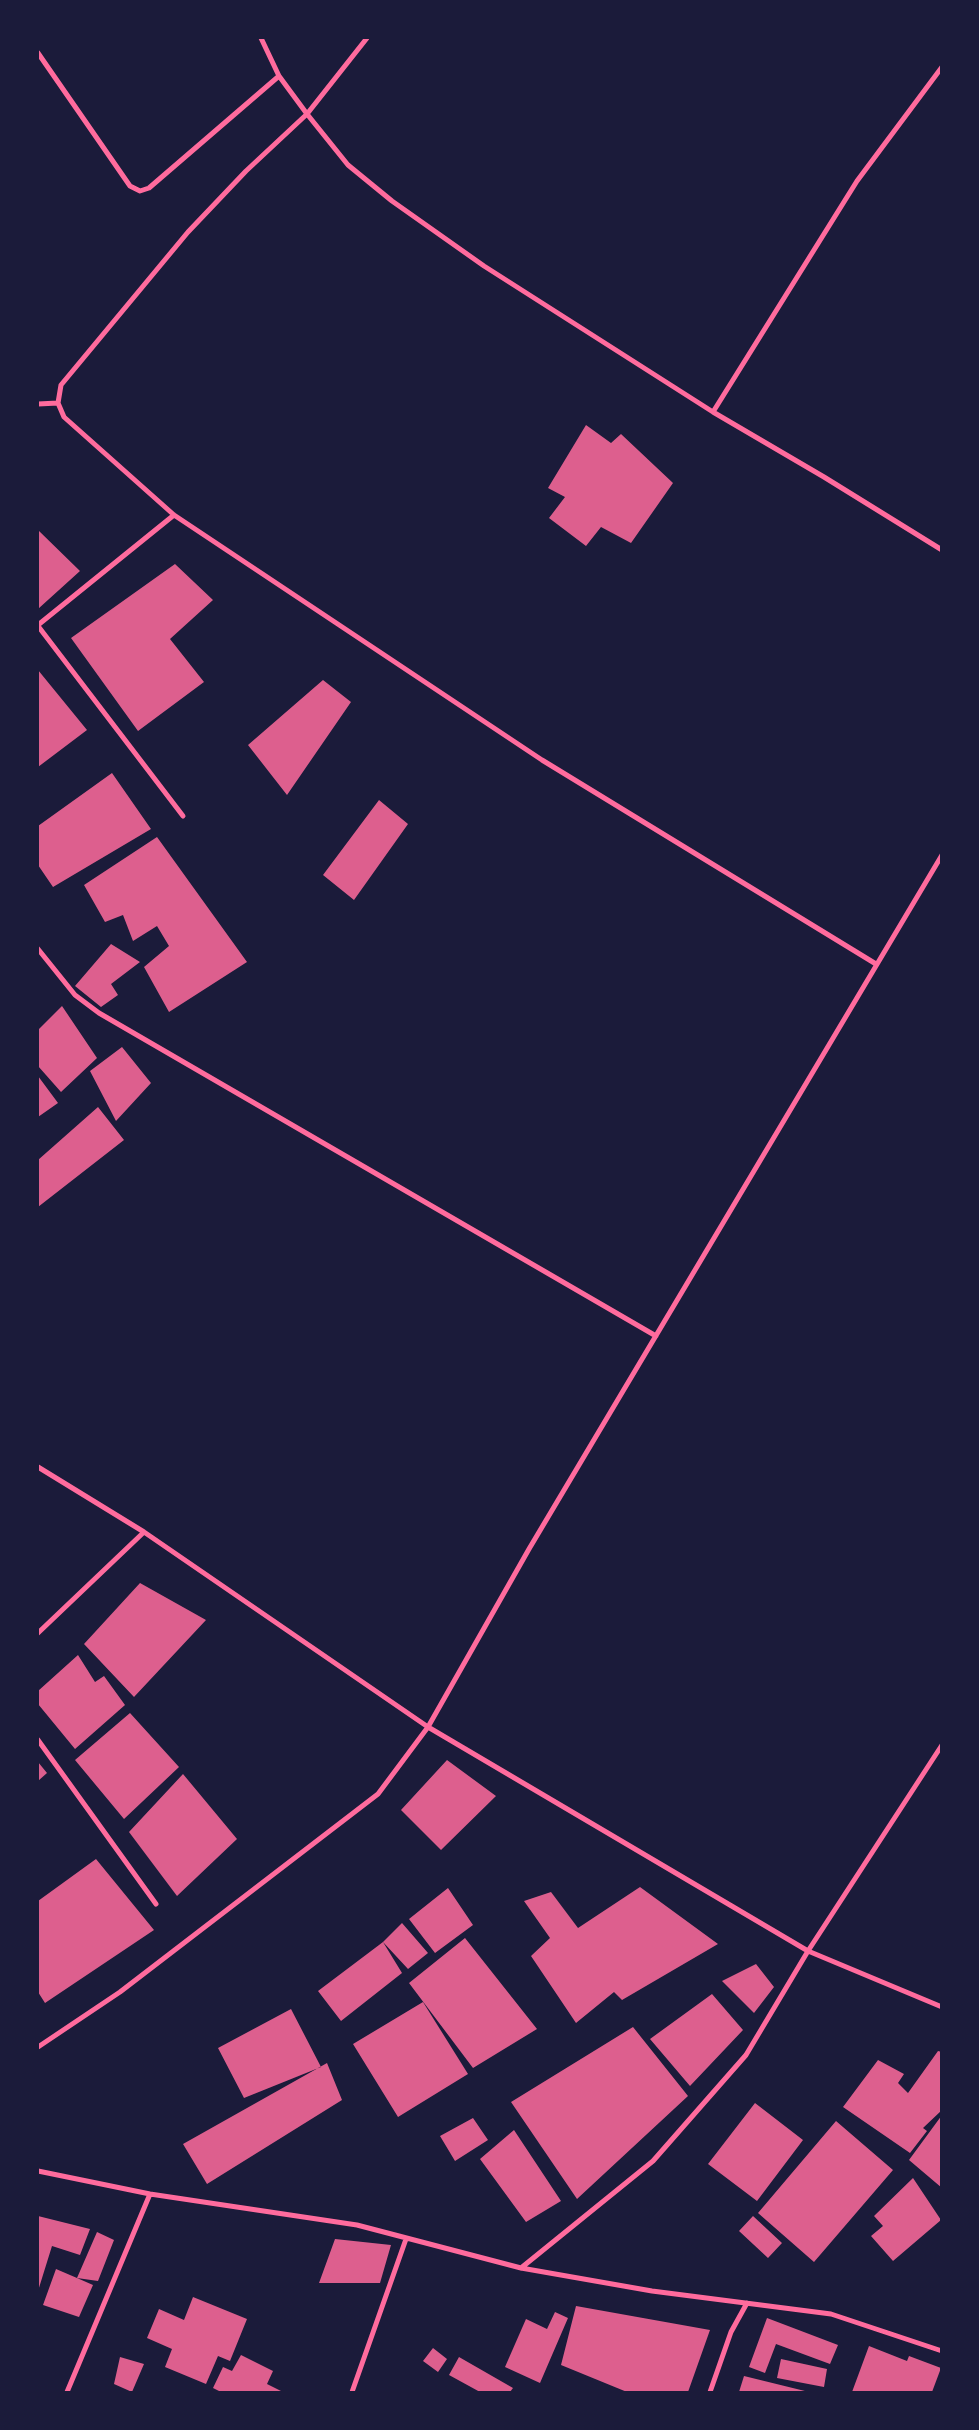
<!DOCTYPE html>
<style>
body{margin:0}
#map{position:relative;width:979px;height:2430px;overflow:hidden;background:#1b1b3a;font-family:Montserrat,sans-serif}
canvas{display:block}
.frame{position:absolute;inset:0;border:39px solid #1b1b3a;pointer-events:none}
</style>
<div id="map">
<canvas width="979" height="2430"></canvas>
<div class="frame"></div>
</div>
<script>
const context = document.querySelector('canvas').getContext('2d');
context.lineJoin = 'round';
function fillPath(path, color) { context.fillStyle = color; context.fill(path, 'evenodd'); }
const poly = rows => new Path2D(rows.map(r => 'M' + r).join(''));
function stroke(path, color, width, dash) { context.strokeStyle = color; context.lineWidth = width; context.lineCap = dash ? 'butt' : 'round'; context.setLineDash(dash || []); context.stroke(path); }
fillPath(poly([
 [586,425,611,443,621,434,673,483,631,543,601,527,586,546,549,518,565,497,548,488],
 [38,530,80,571,38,609],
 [175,564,213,600,170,639,204,682,138,731,71,638],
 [38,670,87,730,38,767],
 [323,680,351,702,287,795,248,745],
 [112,773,151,829,53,887,38,865,38,826],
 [379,800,408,824,354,900,323,875],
 [157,837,247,962,169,1012,144,967,169,946,157,926,133,941,123,915,105,922,84,885],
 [111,944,140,962,111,984,118,995,101,1007,75,986],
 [62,1006,97,1058,61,1092,38,1066,38,1030],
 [122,1047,151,1083,116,1121,90,1071],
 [38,1076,58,1103,38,1117],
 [98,1107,124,1140,38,1207,38,1160],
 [140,1583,206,1620,134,1697,84,1644],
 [78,1655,95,1682,104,1676,125,1705,75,1749,38,1704,38,1691],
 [130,1713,179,1767,124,1819,75,1760],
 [447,1760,496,1796,441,1850,401,1810],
 [38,1762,47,1773,38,1781],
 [183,1774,237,1839,177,1896,129,1832],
 [96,1859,154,1930,45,2003,38,1992,38,1901],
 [640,1887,718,1944,622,2000,614,1992,576,2023,531,1956,550,1938,524,1901,551,1892,578,1928],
 [448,1888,473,1925,435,1953,409,1919],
 [402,1923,428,1953,408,1969,383,1942],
 [465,1938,537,2029,473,2068,409,1983],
 [383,1942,402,1973,341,2021,318,1991],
 [756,1964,774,1987,754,2013,722,1981],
 [712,1994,743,2030,690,2086,650,2039],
 [423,2002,468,2074,398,2117,353,2044],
 [291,2009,321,2067,244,2098,218,2048],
 [633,2027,688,2096,577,2199,511,2102],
 [938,2051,942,2052,942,2110,923,2128,927,2131,910,2153,843,2107,878,2060,904,2074,898,2083,908,2093],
 [327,2063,342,2100,207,2184,183,2144],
 [755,2103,803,2140,757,2201,708,2164],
 [942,2115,942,2188,909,2160],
 [473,2118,488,2140,455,2161,440,2136],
 [836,2121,893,2170,814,2262,758,2213],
 [514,2130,561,2201,526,2222,480,2159],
 [913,2178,941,2220,893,2261,871,2236,883,2226,874,2216],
 [38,2216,90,2229,80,2255,52,2246,38,2291],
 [753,2216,782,2243,768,2258,739,2231],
 [97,2232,114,2240,98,2281,77,2278,93,2285,79,2317,43,2305,56,2269,77,2278],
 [335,2239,391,2245,380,2283,319,2283],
 [193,2297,247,2319,230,2361,218,2356,206,2384,165,2367,172,2349,147,2338,159,2309,184,2320],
 [576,2306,710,2330,688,2392,627,2392,561,2365],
 [555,2312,568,2318,540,2383,505,2367,526,2319,547,2329],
 [767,2318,838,2345,830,2364,776,2344,765,2373,749,2367],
 [869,2346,907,2361,909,2356,941,2368,932,2392,852,2392],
 [433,2348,447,2359,438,2372,423,2361],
 [241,2355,273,2371,267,2384,283,2392,221,2392,213,2388,223,2367,232,2371],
 [120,2357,144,2364,132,2392,114,2384],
 [459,2357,513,2388,510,2392,480,2392,449,2375],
 [781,2359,827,2369,824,2387,777,2378],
 [744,2376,809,2392,739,2392]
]), '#dd5f8e');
stroke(poly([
 [261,38,279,76,307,114,348,165,392,201,484,266,713,412,824,477,942,550],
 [367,38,307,114,246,171,188,232,61,385,58,403,64,417,174,515,542,760,876,964],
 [38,53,130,186,140,191,149,188,279,76],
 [38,404,58,403],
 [713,412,857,181,942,67],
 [38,625,174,515],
 [38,626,183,816],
 [38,949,75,995,99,1013,656,1336],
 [38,1467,144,1532,428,1727,808,1951,942,2007],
 [38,1633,144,1532],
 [38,1740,156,1904],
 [38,2047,120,1992,378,1794,428,1727,529,1549,942,855],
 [38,2171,150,2194,357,2225,521,2268,652,2291,831,2314,942,2351],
 [521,2268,653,2161,746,2055,808,1951,942,1745],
 [67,2392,150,2194],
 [352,2392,406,2239],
 [710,2392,731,2332,747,2303]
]), '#ff6b9d', 5);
</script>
